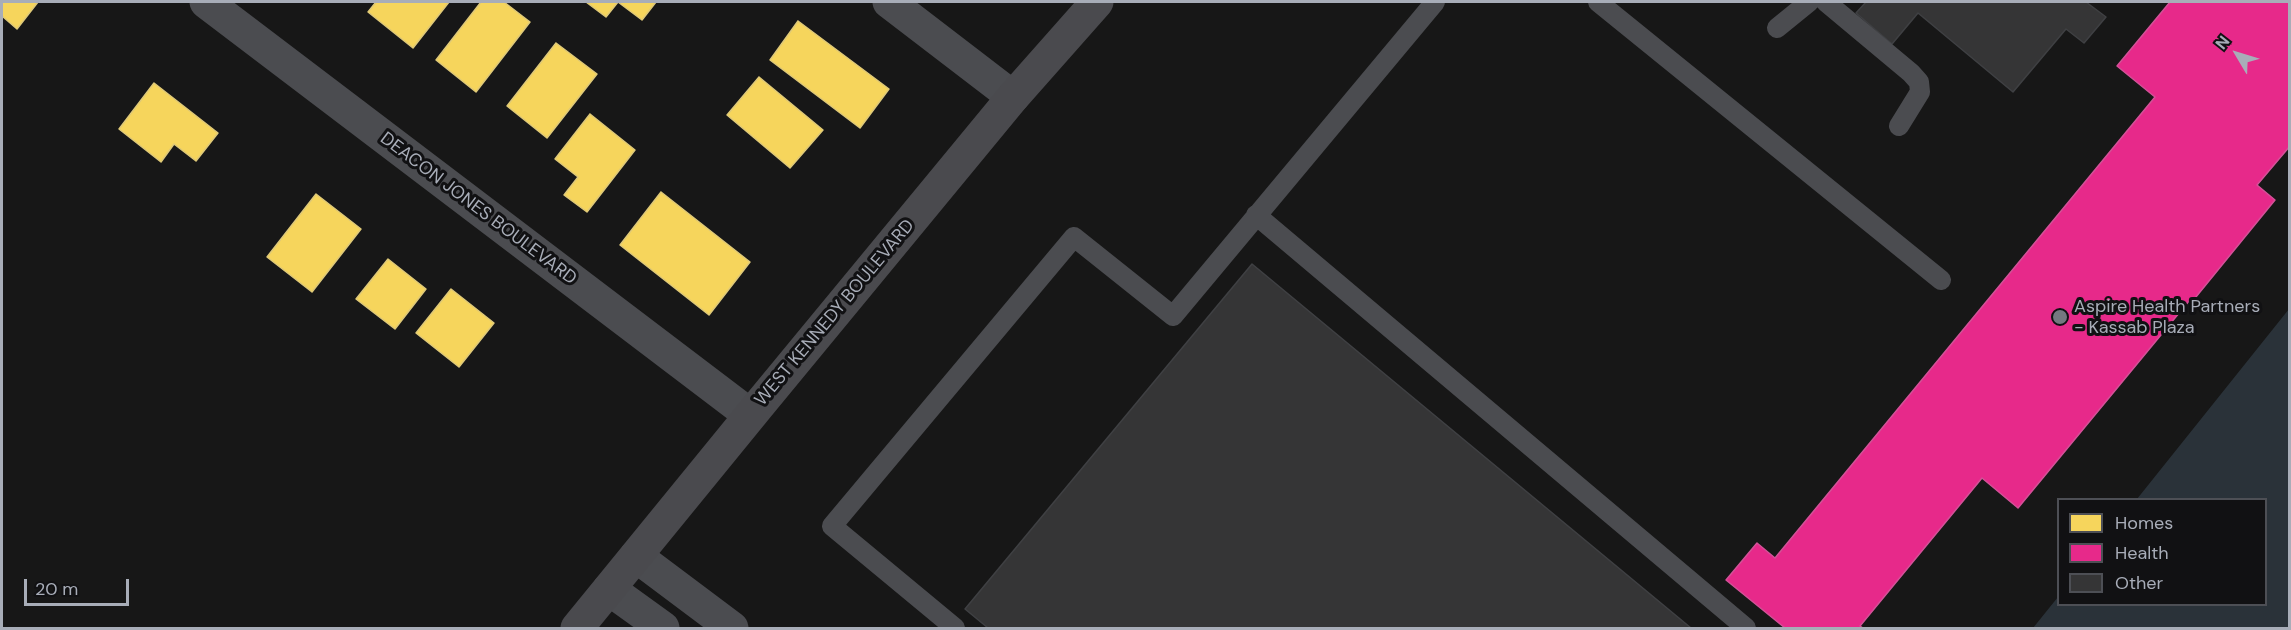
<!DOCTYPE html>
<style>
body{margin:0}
#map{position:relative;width:2291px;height:630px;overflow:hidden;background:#171717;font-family:"DM Sans",sans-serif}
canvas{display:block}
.frame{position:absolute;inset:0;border:3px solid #a8adb8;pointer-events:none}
.legend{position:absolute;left:2057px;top:498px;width:210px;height:108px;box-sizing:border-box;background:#111113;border:2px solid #4d4f55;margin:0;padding:8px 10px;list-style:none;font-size:18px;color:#a8adb8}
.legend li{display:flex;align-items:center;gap:12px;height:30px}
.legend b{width:30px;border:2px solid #4d4f55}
.north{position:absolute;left:2207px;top:24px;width:60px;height:60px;-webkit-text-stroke:4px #111113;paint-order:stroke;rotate:308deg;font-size:16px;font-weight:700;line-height:24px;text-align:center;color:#a8adb8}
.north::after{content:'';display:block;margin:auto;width:21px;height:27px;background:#a8adb8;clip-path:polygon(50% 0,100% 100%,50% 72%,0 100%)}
.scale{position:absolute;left:24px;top:579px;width:105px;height:27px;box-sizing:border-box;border:3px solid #a8adb8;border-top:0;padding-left:8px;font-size:18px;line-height:21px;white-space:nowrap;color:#a8adb8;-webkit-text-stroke:4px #111113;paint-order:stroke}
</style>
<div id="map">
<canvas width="2291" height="630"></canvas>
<div class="frame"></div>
<ul class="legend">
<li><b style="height:16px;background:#f6d55c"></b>Homes</li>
<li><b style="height:16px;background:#e7298a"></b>Health</li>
<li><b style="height:16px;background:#353536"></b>Other</li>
</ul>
<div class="north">N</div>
<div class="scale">20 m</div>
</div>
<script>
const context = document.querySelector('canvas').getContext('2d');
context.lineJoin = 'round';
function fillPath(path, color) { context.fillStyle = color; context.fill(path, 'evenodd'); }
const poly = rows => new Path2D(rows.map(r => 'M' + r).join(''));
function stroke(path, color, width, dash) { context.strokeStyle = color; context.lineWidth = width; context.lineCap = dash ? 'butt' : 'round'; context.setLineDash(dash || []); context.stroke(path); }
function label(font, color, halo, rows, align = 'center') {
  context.font = font + ' "DM Sans",sans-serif'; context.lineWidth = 6; context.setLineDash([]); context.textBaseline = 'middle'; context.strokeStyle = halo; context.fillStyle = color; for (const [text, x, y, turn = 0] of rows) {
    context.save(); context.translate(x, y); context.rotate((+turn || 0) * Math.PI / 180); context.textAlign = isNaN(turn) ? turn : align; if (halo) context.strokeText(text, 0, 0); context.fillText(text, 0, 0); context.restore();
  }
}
fillPath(poly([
 [2289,309,2289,628,2033,628,2058,597,2058,604,2266,604,2266,500,2137,499]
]), '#2a3239');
const homes = poly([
 [2,2,38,2,17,29,2,16,2,2],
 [376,2,449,2,413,48,368,12,376,2],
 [481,2,504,2,530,22,476,92,436,60,481,2],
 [586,2,656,2,642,20,618,2,606,17,586,2],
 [798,21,889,89,860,128,770,60,798,21],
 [556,43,597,74,547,138,507,106,556,43],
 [759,77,823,130,790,168,727,115,759,77],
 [154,83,218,133,196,161,174,144,161,162,119,129,154,83],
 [590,114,635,150,587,212,564,195,578,177,555,159,590,114],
 [661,192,750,262,709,315,620,245,661,192],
 [316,194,361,229,312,292,267,257,316,194],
 [388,259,426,289,395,329,356,299,388,259],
 [451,289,494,323,459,367,416,333,451,289]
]);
fillPath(homes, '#f6d55c');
stroke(homes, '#dfc978', 1.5);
const health = poly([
 [2170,2,2290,2,2290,146,2257,185,2275,200,2191,303,2189,301,2018,508,1982,478,1860,626,1863,628,1785,628,1726,580,1757,543,1775,558,2155,97,2117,66,2170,2]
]);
fillPath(health, '#e7298a');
stroke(health, '#d45198', 1.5);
const building = poly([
 [1866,2,2086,2,2106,17,2084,43,2066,29,2013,92,1918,13,1892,44,1856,13,1866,2],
 [1252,264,1691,628,988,628,965,609,1252,264]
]);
fillPath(building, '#353536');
stroke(building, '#3f4043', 1.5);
stroke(poly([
 [1598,2,1941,280],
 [1826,2,1911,73,1919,82,1920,92,1899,126],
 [1777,28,1809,2],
 [1256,215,1746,628],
 [955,628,832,526,1074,237,1173,316,1435,2]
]), '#4b4c50', 20);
stroke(poly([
 [206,2,750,415],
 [889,2,1013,97],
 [636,556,732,628],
 [609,589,663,628]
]), '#4b4c50', 33);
stroke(poly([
 [577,628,759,405,1013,97,1097,2]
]), '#4a4a4e', 33);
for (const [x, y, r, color] of [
 [2060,317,8,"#757880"]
]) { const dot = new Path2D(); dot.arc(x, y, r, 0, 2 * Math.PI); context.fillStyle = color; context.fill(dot); stroke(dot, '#111113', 2); }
label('18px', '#a8adb8', '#111113', [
 ["DEACON JONES BOULEVARD",478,209,37],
 ["WEST KENNEDY BOULEVARD",835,313,-50]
]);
label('18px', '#a8adb8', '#111113', [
 ["Aspire Health Partners",2074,307],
 ["- Kassab Plaza",2074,328]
], 'left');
</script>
